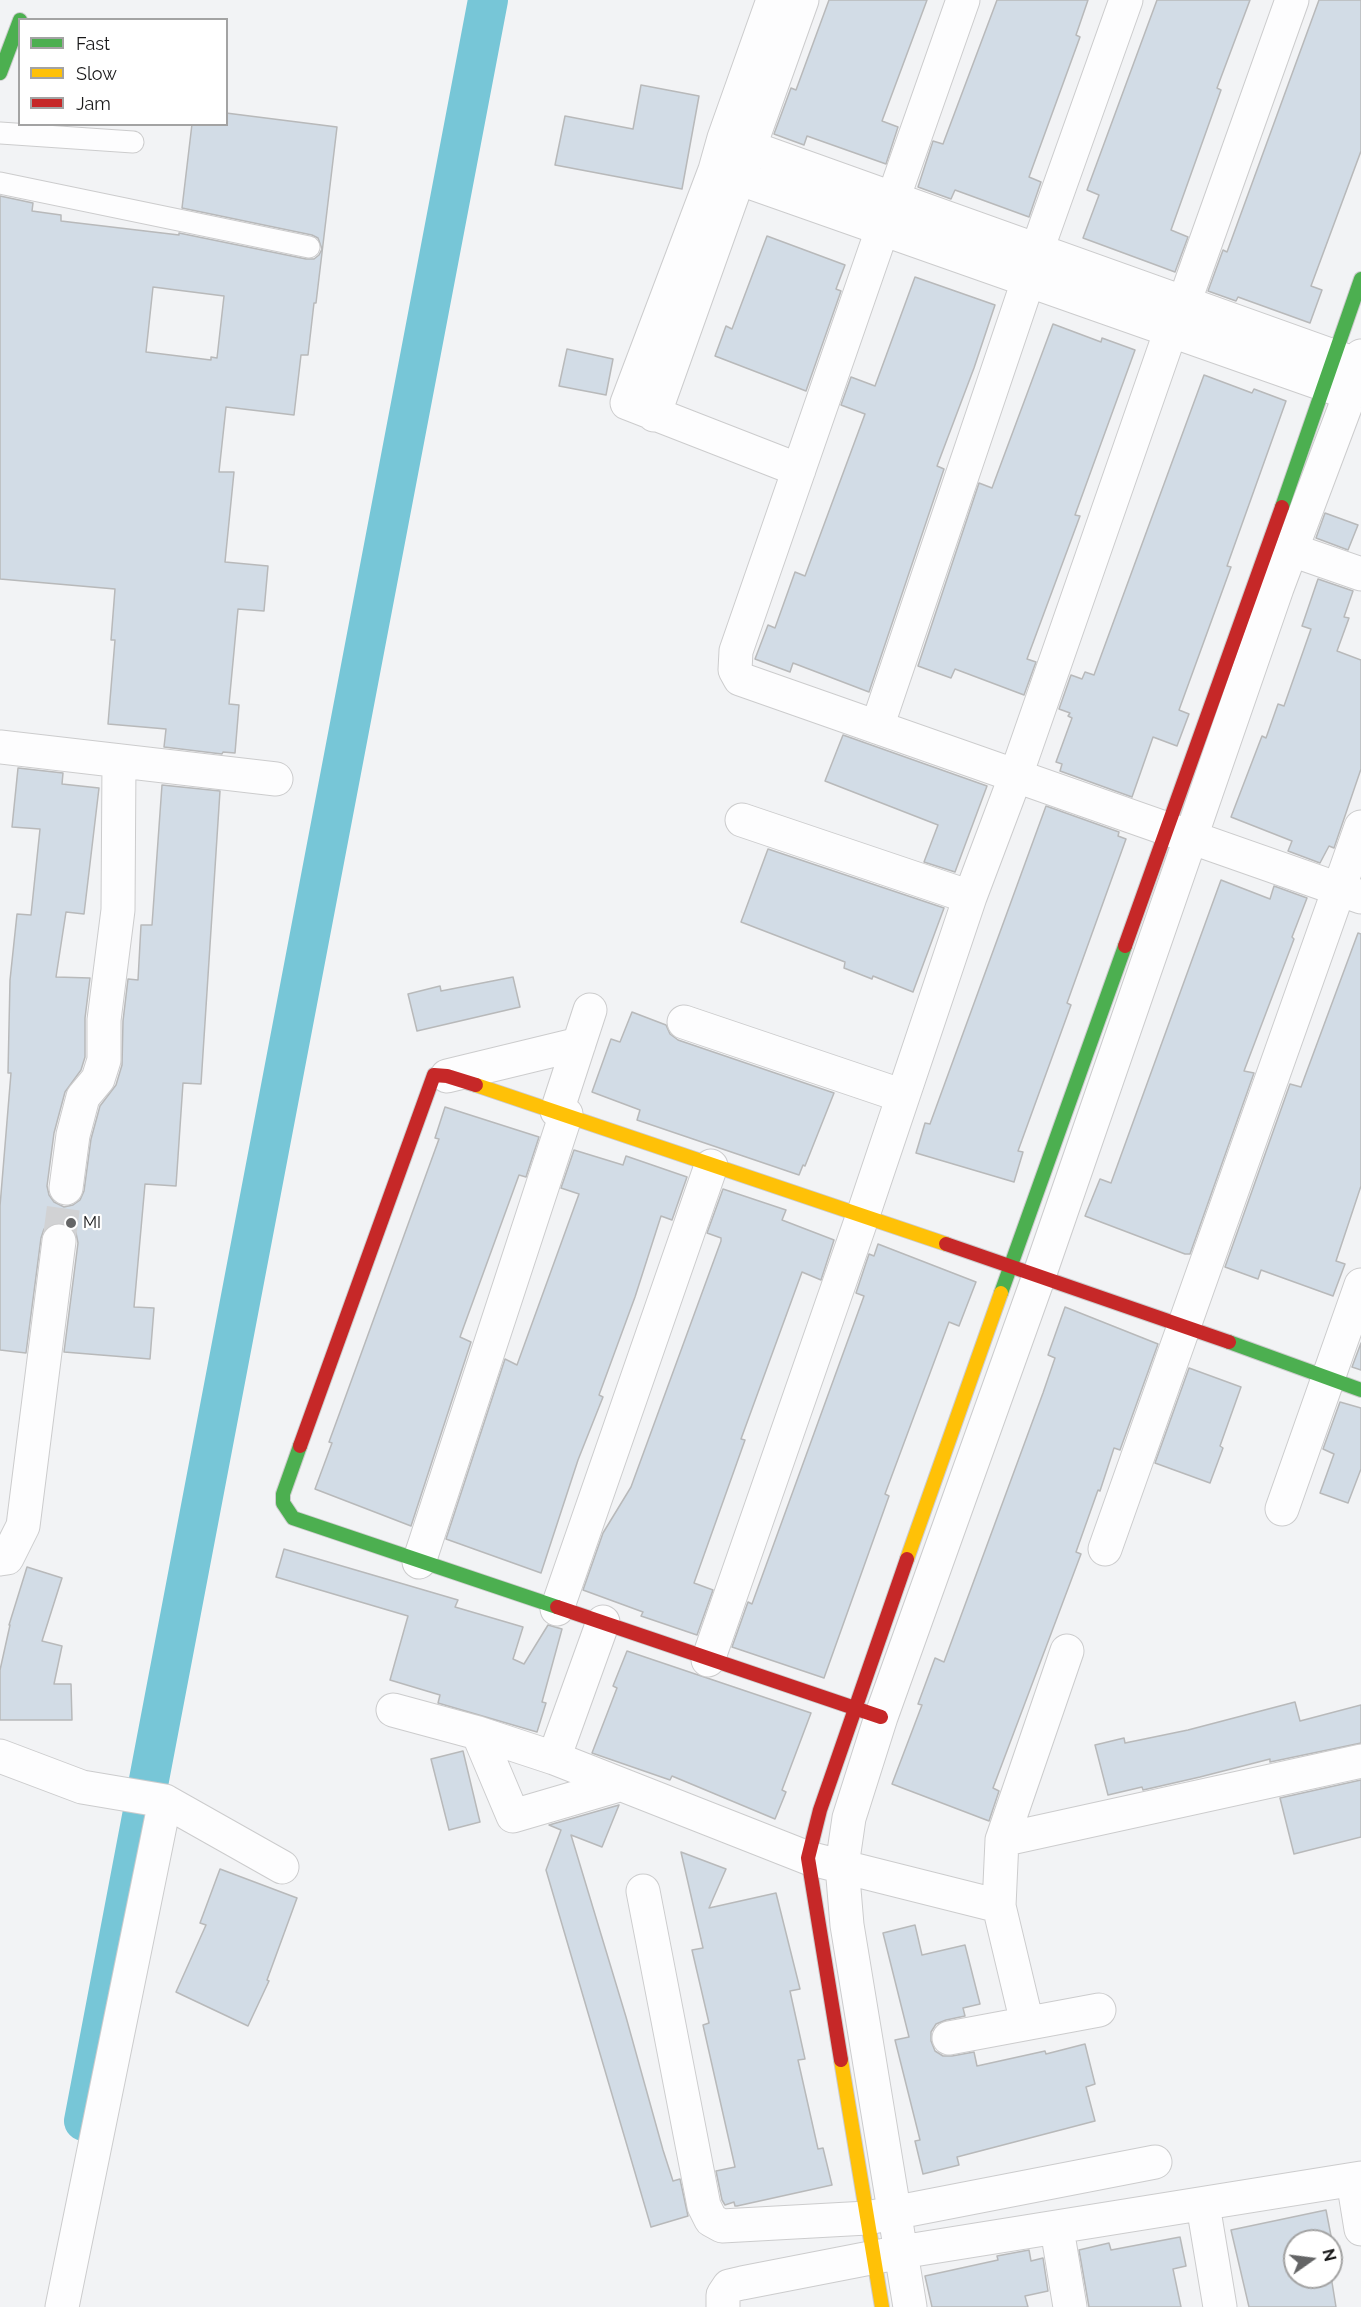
<!DOCTYPE html>
<style>
body{margin:0}
#map{position:relative;width:1361px;height:2307px;overflow:hidden;background:#f2f3f5;font-family:Raleway,sans-serif}
canvas{display:block}
.legend{position:absolute;left:18px;top:18px;width:210px;height:108px;box-sizing:border-box;background:#fff;border:2px solid #a3a3a3;margin:0;padding:8px 10px;list-style:none;font-size:18px;color:#181819}
.legend li{display:flex;align-items:center;gap:12px;height:30px}
.legend b{width:30px;border:2px solid #a3a3a3}
.north{position:absolute;left:1283px;top:2229px;width:60px;height:60px;box-sizing:border-box;background:#fff;border:2px solid #a3a3a3;border-radius:50%;rotate:76deg;font-size:16px;font-weight:700;line-height:24px;text-align:center;color:#181819}
.north::after{content:'';display:block;margin:auto;width:21px;height:27px;background:#646566;clip-path:polygon(50% 0,100% 100%,50% 72%,0 100%)}
</style>
<div id="map">
<canvas width="1361" height="2307"></canvas>
<ul class="legend">
<li><b style="height:8px;background:#4caf50"></b>Fast</li>
<li><b style="height:8px;background:#ffc107"></b>Slow</li>
<li><b style="height:8px;background:#c62828"></b>Jam</li>
</ul>
<div class="north">N</div>
</div>
<script>
const context = document.querySelector('canvas').getContext('2d');
context.lineJoin = 'round';
const poly = rows => new Path2D(rows.map(r => 'M' + r).join(''));
function stroke(path, color, width, dash) { context.strokeStyle = color; context.lineWidth = width; context.lineCap = dash ? 'butt' : 'round'; context.setLineDash(dash || []); context.stroke(path); }
function fillPath(path, color) { context.fillStyle = color; context.fill(path, 'evenodd'); }
function label(font, color, halo, rows, align = 'center') {
  context.font = font + ' Raleway,sans-serif'; context.lineWidth = 4.5; context.setLineDash([]); context.textBaseline = 'middle'; context.strokeStyle = halo; context.fillStyle = color; for (const [text, x, y, turn = 0] of rows) {
    context.save(); context.translate(x, y); context.rotate((+turn || 0) * Math.PI / 180); context.textAlign = isNaN(turn) ? turn : align; if (halo) context.strokeText(text, 0, 0); context.fillText(text, 0, 0); context.restore();
  }
}
stroke(poly([
 [84,2121,488,0]
]), '#77c6d7', 40);
const building = poly([
 [829,0,927,0,882,121,898,127,886,164,807,136,804,145,774,134,791,88,796,90,829,0],
 [997,0,1088,0,1076,35,1080,37,1029,177,1041,182,1029,217,955,190,951,199,918,187,933,141,943,144,997,0],
 [1157,0,1250,0,1217,88,1221,90,1171,230,1188,237,1175,272,1083,238,1099,195,1087,190,1157,0],
 [1319,0,1361,0,1361,151,1311,286,1322,290,1310,323,1238,297,1236,301,1208,291,1223,250,1227,252,1319,0],
 [641,85,699,96,682,189,555,165,565,116,633,129,641,85],
 [226,113,337,127,316,303,314,303,308,355,301,355,294,415,226,407,219,472,234,472,225,562,268,566,264,611,238,609,229,704,239,705,235,753,223,752,222,754,164,747,166,729,108,724,115,640,111,640,115,589,0,579,0,196,33,203,32,211,61,215,61,221,179,235,179,233,306,259,314,259,319,255,322,249,318,238,312,235,182,208,192,124,226,124,226,113],
 [153,287,224,296,217,358,211,357,211,360,146,352,153,287],
 [767,236,845,265,836,289,841,291,806,391,715,356,726,326,732,329,767,236],
 [915,277,995,305,974,368,937,466,944,469,869,692,793,663,790,672,755,659,768,625,775,628,795,572,805,576,865,414,841,405,851,377,875,386,915,277],
 [1053,324,1101,342,1102,338,1135,350,1075,515,1080,516,1027,659,1036,662,1024,695,955,669,951,678,918,666,979,483,992,488,1053,324],
 [567,349,613,359,606,395,559,386,567,349],
 [1204,375,1252,393,1254,389,1286,401,1227,566,1231,567,1179,710,1189,714,1177,746,1153,737,1132,797,1060,771,1062,764,1056,762,1072,718,1068,716,1070,713,1059,709,1071,675,1082,679,1085,672,1094,675,1204,375],
 [1325,513,1358,525,1348,550,1316,538,1325,513],
 [1318,579,1353,591,1344,617,1349,618,1337,651,1361,660,1361,769,1334,848,1329,846,1320,863,1288,851,1292,841,1231,817,1262,736,1266,738,1278,704,1284,706,1311,629,1302,626,1318,579],
 [843,735,987,786,955,872,924,862,938,825,825,781,843,735],
 [18,768,63,773,62,784,99,788,84,914,66,912,56,977,90,978,85,1018,85,1057,81,1070,65,1092,54,1133,47,1186,49,1195,54,1202,64,1207,73,1205,80,1200,84,1191,91,1139,100,1106,116,1085,122,1065,123,1021,128,979,138,980,141,925,152,925,162,785,220,791,201,1084,183,1083,176,1186,145,1184,134,1307,154,1308,150,1359,64,1352,78,1243,76,1233,71,1226,61,1222,51,1224,44,1229,41,1238,26,1353,0,1350,0,1206,11,1073,8,1073,10,980,17,914,31,915,40,829,12,827,18,768],
 [1046,806,1119,832,1118,836,1126,839,1067,1003,1071,1005,1018,1151,1023,1152,1014,1182,916,1153,925,1123,930,1124,1046,806],
 [768,849,944,908,913,992,873,976,872,979,844,968,845,962,741,922,768,849],
 [1221,880,1270,899,1274,886,1307,898,1292,937,1294,939,1244,1071,1254,1073,1190,1254,1185,1254,1085,1216,1100,1179,1111,1183,1221,880],
 [1358,933,1361,934,1361,1186,1336,1261,1345,1264,1333,1296,1261,1270,1258,1279,1225,1267,1290,1084,1301,1087,1358,933],
 [513,977,520,1007,417,1031,408,994,440,986,441,991,513,977],
 [632,1012,666,1025,670,1034,678,1040,834,1093,805,1166,803,1165,799,1175,637,1120,640,1110,592,1092,611,1039,620,1042,632,1012],
 [445,1107,539,1137,526,1177,519,1175,460,1337,471,1342,411,1526,315,1489,332,1443,329,1442,340,1412,439,1139,435,1138,445,1107],
 [574,1150,623,1165,626,1156,687,1177,672,1220,661,1216,635,1297,599,1395,603,1397,578,1460,541,1573,446,1539,505,1359,517,1365,579,1194,561,1188,574,1150],
 [723,1189,786,1210,782,1220,834,1240,821,1280,802,1272,741,1439,745,1440,694,1583,713,1590,697,1635,641,1616,643,1612,583,1590,603,1533,631,1487,721,1241,721,1238,707,1233,723,1189],
 [878,1244,976,1282,959,1326,949,1322,885,1494,889,1496,824,1678,732,1647,748,1602,752,1604,864,1296,856,1293,869,1254,874,1256,878,1244],
 [1065,1307,1158,1344,1120,1450,1114,1448,1100,1491,1098,1490,1076,1552,1081,1554,993,1788,999,1791,989,1821,892,1784,922,1705,918,1704,935,1658,944,1662,1043,1393,1055,1358,1048,1355,1065,1307],
 [1361,1343,1361,1370,1352,1367,1361,1343],
 [1189,1368,1241,1387,1220,1446,1223,1448,1210,1483,1155,1463,1189,1368],
 [1340,1402,1361,1408,1361,1469,1348,1503,1320,1493,1334,1454,1323,1449,1340,1402],
 [284,1549,458,1600,455,1607,523,1627,513,1659,524,1664,548,1625,562,1629,542,1702,546,1703,537,1732,438,1703,440,1695,390,1680,408,1616,276,1577,284,1549],
 [27,1567,62,1578,42,1641,62,1646,54,1684,71,1684,72,1720,0,1720,0,1670,10,1625,9,1625,27,1567],
 [627,1651,811,1713,782,1790,786,1792,775,1819,672,1776,670,1780,592,1753,617,1688,613,1686,627,1651],
 [1295,1702,1300,1721,1361,1705,1361,1743,1270,1762,1270,1759,1200,1777,1143,1790,1142,1787,1108,1795,1095,1745,1124,1738,1125,1743,1188,1730,1295,1702],
 [463,1751,480,1822,449,1830,431,1759,463,1751],
 [1361,1780,1361,1837,1294,1854,1280,1798,1361,1780],
 [619,1805,602,1847,571,1835,626,2017,663,2150,673,2181,680,2179,688,2216,651,2227,546,1870,561,1830,549,1825,619,1805],
 [681,1852,726,1869,709,1908,776,1893,800,1989,790,1991,805,2059,798,2060,818,2149,823,2148,832,2185,737,2206,735,2206,734,2202,725,2205,722,2200,716,2171,735,2167,703,2025,709,2023,692,1950,703,1948,681,1852],
 [220,1869,297,1898,267,1980,269,1981,248,2026,176,1992,206,1925,200,1923,220,1869],
 [915,1925,922,1955,965,1945,980,2004,963,2008,965,2016,946,2020,936,2024,931,2032,931,2041,935,2051,943,2056,952,2056,974,2052,977,2066,1045,2051,1046,2054,1085,2044,1095,2084,1086,2087,1095,2121,957,2157,959,2165,923,2174,915,2141,920,2140,895,2040,909,2037,883,1933,915,1925],
 [1326,2210,1332,2241,1295,2241,1295,2277,1331,2276,1336,2307,1249,2307,1231,2230,1326,2210],
 [1180,2237,1186,2266,1173,2269,1181,2307,1089,2307,1079,2250,1109,2243,1111,2250,1180,2237],
 [1029,2250,1031,2261,1043,2258,1048,2291,1025,2296,1028,2307,932,2307,925,2276,998,2260,997,2256,1029,2250]
]);
fillPath(building, '#d2dce6');
stroke(building, '#b8b9ba', 1.5);
stroke(poly([
 [59,1241,66,1188]
]), '#d1d2d4', 33, [33, 16]);
const lane = poly([
 [0,133,133,142],
 [0,183,309,247]
]);
const street = poly([
 [773,0,724,138,715,170,627,403,799,470],
 [724,138,1361,366],
 [715,170,1351,394],
 [893,199,963,0],
 [882,230,736,651,735,670,740,679,1361,897],
 [1037,250,1126,0],
 [1184,303,1292,0],
 [654,415,802,0],
 [1292,550,1361,574],
 [877,727,1028,281],
 [0,747,276,779],
 [742,820,970,897],
 [684,1022,903,1096],
 [447,1076,579,1044],
 [557,1111,590,1010],
 [66,1188,73,1135,83,1097,98,1079,104,1060,104,1020,118,910,119,761],
 [1282,1509,1361,1285],
 [1105,1549,1361,827],
 [0,1559,7,1558,23,1526,59,1241],
 [419,1562,566,1114],
 [557,1609,711,1166],
 [708,1660,863,1215,970,897,1016,775,1171,330],
 [393,1710,478,1733,554,1758,808,1858,999,1906],
 [478,1733,513,1816,619,1785],
 [0,1756,82,1787,165,1801,282,1867],
 [554,1758,603,1622],
 [1002,1840,1361,1761],
 [643,1891,704,2206,711,2220,722,2226,867,2218,1155,2162],
 [1027,2023,999,1906,1002,1840,1067,1651],
 [949,2038,1099,2010],
 [1353,2180,1361,2229],
 [1203,2205,1220,2307],
 [1057,2229,1070,2307],
 [62,2307,165,1801],
 [723,2307,723,2295,729,2286,742,2283,901,2252,1361,2178],
 [910,2307,847,1925,842,1866,849,1818,881,1717,1039,1276,1277,588,1350,394,1361,356]
]);
const fast = poly([
 [0,73,20,20],
 [1282,507,1361,279],
 [1001,1293,1125,946],
 [1229,1342,1361,1390],
 [300,1446,283,1494,283,1503,293,1518,557,1607]
]);
const slow = poly([
 [476,1085,946,1244],
 [907,1559,1001,1293],
 [841,2060,882,2307]
]);
const jam = poly([
 [1125,946,1282,507],
 [946,1244,1229,1342],
 [300,1446,434,1075,447,1076,476,1085],
 [557,1607,881,1717],
 [841,2060,808,1858,820,1810,907,1559]
]);
stroke(lane, '#cccccd', 23);
stroke(street, '#cccccd', 35);
stroke(fast, '#cccccd', 16);
stroke(slow, '#cccccd', 16);
stroke(jam, '#cccccd', 16);
stroke(lane, '#fdfdfe', 21);
stroke(street, '#fdfdfe', 33);
stroke(fast, '#4caf50', 14);
stroke(slow, '#ffc107', 14);
stroke(jam, '#c62828', 14);
for (const [x, y, r, color] of [
 [71,1223,6,"#646566"]
]) { const dot = new Path2D(); dot.arc(x, y, r, 0, 2 * Math.PI); context.fillStyle = color; context.fill(dot); stroke(dot, '#fff', 2); }
label('16px', '#181819', '#fff', [
 ["MI",83,1223]
], 'left');
</script>
